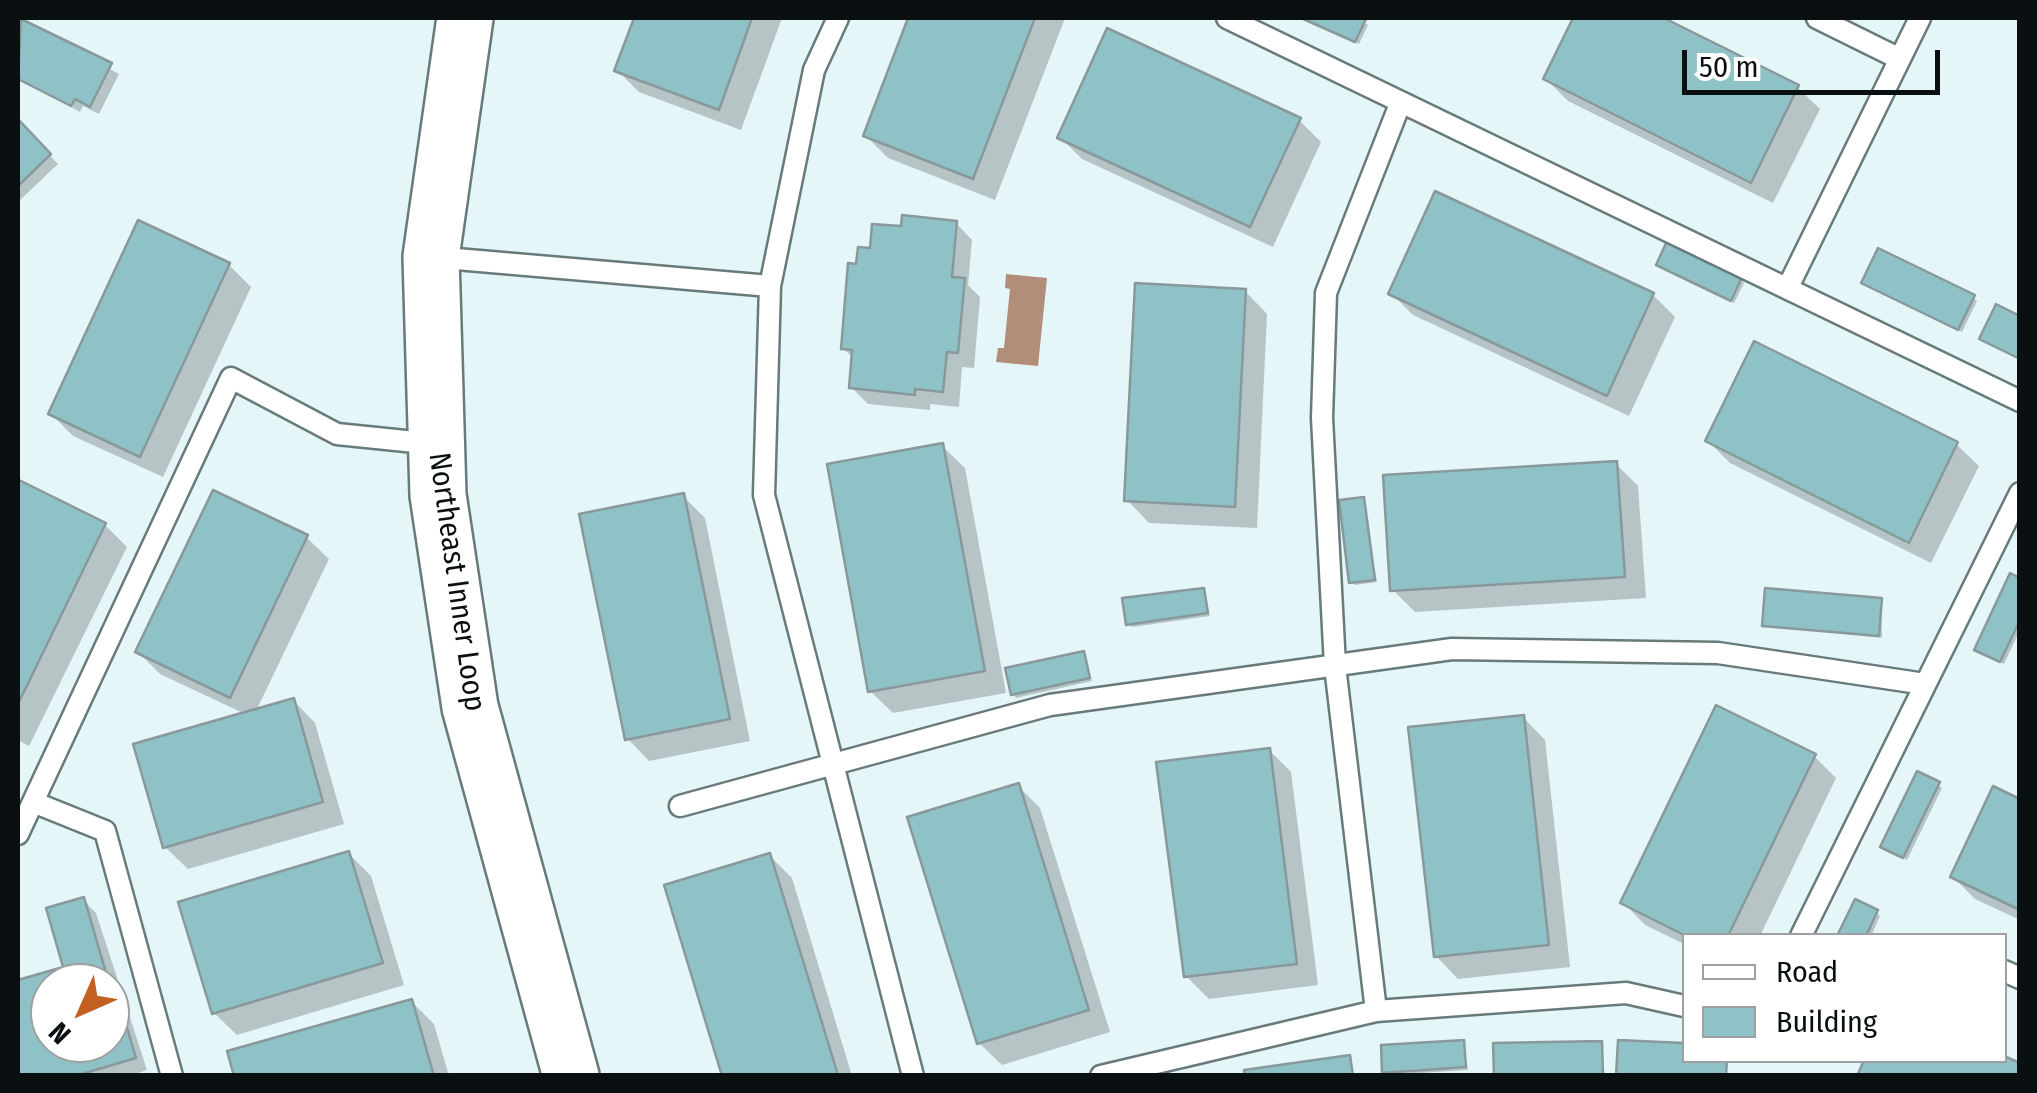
<!DOCTYPE html>
<style>
body{margin:0}
#map{position:relative;width:2037px;height:1093px;overflow:hidden;background:#e4f6f7;font-family:"Fira Sans Condensed",sans-serif}
canvas{display:block}
.frame{position:absolute;inset:0;border:20px solid #0a1011;pointer-events:none}
.legend{position:absolute;left:1682px;top:933px;width:325px;height:130px;box-sizing:border-box;background:#fff;border:2px solid #9d9fa0;margin:0;padding:12px 18px;list-style:none;font-size:30px;color:#0a1011}
.legend li{display:flex;align-items:center;gap:20px;height:50px}
.legend b{width:50px;border:2px solid #9d9fa0}
.north{position:absolute;left:30px;top:963px;width:100px;height:100px;box-sizing:border-box;background:#fff;border:2px solid #9d9fa0;border-radius:50%;rotate:225deg;font-size:28px;font-weight:700;line-height:40px;text-align:center;color:#0a1011}
.north::after{content:'';display:block;margin:auto;width:35px;height:45px;background:#c26021;clip-path:polygon(50% 0,100% 100%,50% 72%,0 100%)}
.scale{position:absolute;left:1682px;top:50px;width:258px;height:45px;box-sizing:border-box;border:5px solid #0a1011;border-top:0;padding-left:12px;font-size:30px;line-height:35px;white-space:nowrap;color:#0a1011;-webkit-text-stroke:8px #fff;paint-order:stroke}
</style>
<div id="map">
<canvas width="2037" height="1093"></canvas>
<div class="frame"></div>
<ul class="legend">
<li><b style="height:12px;background:#fff"></b>Road</li>
<li><b style="height:28px;background:#8fc2c6"></b>Building</li>
</ul>
<div class="north">N</div>
<div class="scale">50 m</div>
</div>
<script>
const context = document.querySelector('canvas').getContext('2d');
context.lineJoin = 'round';
function fillPath(path, color) { context.fillStyle = color; context.fill(path, 'evenodd'); }
const poly = rows => new Path2D(rows.map(r => 'M' + r).join(''));
function stroke(path, color, width, dash) { context.strokeStyle = color; context.lineWidth = width; context.lineCap = dash ? 'butt' : 'round'; context.setLineDash(dash || []); context.stroke(path); }
function label(font, color, halo, rows, align = 'center') {
  context.font = font + ' "Fira Sans Condensed",sans-serif'; context.lineWidth = 8; context.setLineDash([]); context.textBaseline = 'middle'; context.strokeStyle = halo; context.fillStyle = color; for (const [text, x, y, turn = 0] of rows) {
    context.save(); context.translate(x, y); context.rotate((+turn || 0) * Math.PI / 180); context.textAlign = isNaN(turn) ? turn : align; if (halo) context.strokeText(text, 0, 0); context.fillText(text, 0, 0); context.restore();
  }
}
fillPath(poly([
 [1006,274,1047,278,1038,366,996,362,998,348,1004,348,1010,289,1005,288]
]), '#b28d79');
fillPath(poly([
 [636,18,782,18,741,130,639,92,617,70],
 [911,18,1065,18,995,200,888,158,866,136],
 [1302,18,1356,18,1368,25,1359,44],
 [1576,18,1658,18,1797,87,1820,109,1773,203,1568,101,1546,79],
 [22,22,119,74,99,114,83,106,80,112,18,78,23,63,18,61,18,32],
 [1299,120,1321,142,1273,247,1082,159,1060,137],
 [18,122,58,164,18,202],
 [956,223,972,240,968,285,980,297,974,368,962,367,959,407,930,404,930,410,868,404,852,388,854,359,843,348,858,267,903,229],
 [229,265,251,287,163,477,73,436,51,414],
 [1659,265,1741,279,1744,283,1734,303],
 [1868,286,1973,297,1977,301,1962,332],
 [1245,291,1267,314,1257,528,1149,523,1127,500],
 [1391,293,1653,295,1675,317,1629,416,1413,315],
 [1708,441,1956,444,1979,466,1931,563,1730,463],
 [942,446,965,468,1006,693,893,713,870,691],
 [1616,464,1638,486,1646,598,1415,612,1393,590],
 [20,483,105,525,127,547,29,746,18,740],
 [683,496,705,518,750,741,649,761,627,738],
 [1363,500,1377,582,1355,585,1351,581],
 [306,537,329,559,256,711,293,700,315,723,344,824,188,869,165,847,245,714,160,674,138,652],
 [2020,581,2020,630,2004,664,1980,653],
 [1203,590,1210,616,1132,627,1128,624],
 [1881,600,1882,638,1764,625],
 [1083,653,1092,681,1016,698,1013,694],
 [1523,717,1545,740,1570,967,1458,979,1436,956],
 [1269,750,1291,772,1318,985,1209,999,1186,976],
 [1814,756,1836,778,1760,936,1684,936,1684,944,1645,925,1623,902],
 [1918,774,1942,788,1907,860,1886,849],
 [1018,786,1040,808,1110,1032,1002,1065,979,1043],
 [2020,801,2020,920,1975,899,1953,877],
 [349,854,371,876,404,985,237,1035,214,1013],
 [770,856,792,878,852,1076,724,1076],
 [83,900,96,913,147,1070,128,1076,18,1076,18,983,66,968],
 [50,983,110,983,110,1043,50,1043],
 [1877,913,1880,916,1871,936,1840,936],
 [412,1002,434,1024,449,1076,237,1076],
 [1463,1043,1468,1070,1388,1075,1385,1072],
 [1601,1044,1605,1076,1496,1076]
]), '#0003');
const building = poly([
 [634,18,752,18,719,110,614,71,634,18],
 [908,18,1035,18,973,179,863,136,908,18],
 [1301,18,1362,18,1366,19,1355,42,1301,18],
 [1573,18,1664,18,1799,85,1751,183,1543,79,1573,18],
 [21,19,112,63,90,107,75,99,71,106,18,79,21,19],
 [1107,28,1301,118,1250,227,1057,138,1107,28],
 [18,119,51,154,18,186,18,119],
 [1435,191,1654,293,1607,396,1388,294,1435,191],
 [902,215,957,221,952,277,965,278,958,353,947,352,943,392,915,389,915,395,849,388,852,350,841,349,848,263,856,264,858,247,870,248,872,224,901,226,902,215],
 [138,220,230,263,140,457,48,414,138,220],
 [1667,241,1742,277,1731,301,1656,265,1667,241],
 [1878,248,1975,295,1958,330,1861,283,1878,248],
 [1135,283,1246,289,1235,507,1124,501,1135,283],
 [1996,304,2020,316,2020,359,1979,339,1996,304],
 [1754,341,1958,442,1909,543,1705,441,1754,341],
 [943,443,985,671,868,692,827,464,943,443],
 [1617,461,1625,577,1390,591,1383,475,1617,461],
 [19,480,106,523,18,704,18,483,19,480],
 [213,490,308,535,230,698,135,652,213,490],
 [684,493,730,719,625,740,579,514,684,493],
 [1364,497,1375,580,1349,583,1339,500,1364,497],
 [2010,573,2020,578,2020,620,2000,662,1974,650,2010,573],
 [1204,588,1208,613,1126,625,1122,598,1204,588],
 [1765,588,1882,598,1879,636,1762,626,1765,588],
 [1084,651,1090,678,1011,695,1005,668,1084,651],
 [294,698,323,802,163,848,133,744,294,698],
 [1716,705,1816,754,1728,936,1686,936,1620,903,1716,705],
 [1524,715,1549,945,1434,957,1408,727,1524,715],
 [1270,748,1297,964,1184,977,1156,762,1270,748],
 [1917,771,1940,782,1903,858,1880,847,1917,771],
 [1019,783,1089,1010,977,1044,907,817,1019,783],
 [1993,786,2020,799,2020,910,1950,877,1993,786],
 [349,851,383,963,212,1014,178,902,349,851],
 [770,853,838,1075,835,1076,722,1076,664,885,770,853],
 [84,897,109,983,50,983,50,1043,110,1043,110,988,112,995,117,994,136,1058,75,1076,18,1076,18,980,63,967,46,908,84,897],
 [1855,899,1878,910,1866,936,1837,936,1855,899],
 [412,999,434,1076,234,1076,227,1051,412,999],
 [1464,1040,1466,1067,1382,1073,1381,1045,1464,1040],
 [1618,1040,1684,1043,1684,1060,1727,1060,1726,1076,1616,1076,1618,1040],
 [1602,1041,1603,1076,1494,1076,1493,1043,1602,1041],
 [1350,1055,1353,1076,1245,1076,1244,1070,1350,1055],
 [2004,1056,2020,1063,2020,1076,1857,1076,1864,1060,2004,1060,2004,1056]
]);
fillPath(building, '#8fc2c6');
stroke(building, '#89999b', 2.5);
const service = poly([
 [838,18,814,70,770,286,764,495,913,1076],
 [1227,18,2020,401],
 [1817,18,1900,59],
 [433,257,770,286],
 [1788,287,1920,18],
 [33,802,105,831,172,1076],
 [680,806,1050,705,1452,649,1718,653,1925,684],
 [18,834,231,378,337,434,435,444],
 [1801,936,2020,493],
 [2004,971,2020,978],
 [1376,1011,1335,666,1322,418,1326,293,1400,104],
 [1101,1076,1376,1011,1626,993,1684,1006]
]);
const secondary = poly([
 [465,18,431,257,438,495,470,707,571,1076]
]);
stroke(service, '#697a7b', 25);
stroke(secondary, '#697a7b', 60);
stroke(service, '#fff', 20);
stroke(secondary, '#fff', 55);
label('30px', '#0a1011', '#fff', [
 ["Northeast Inner Loop",456,582,82]
]);
</script>
